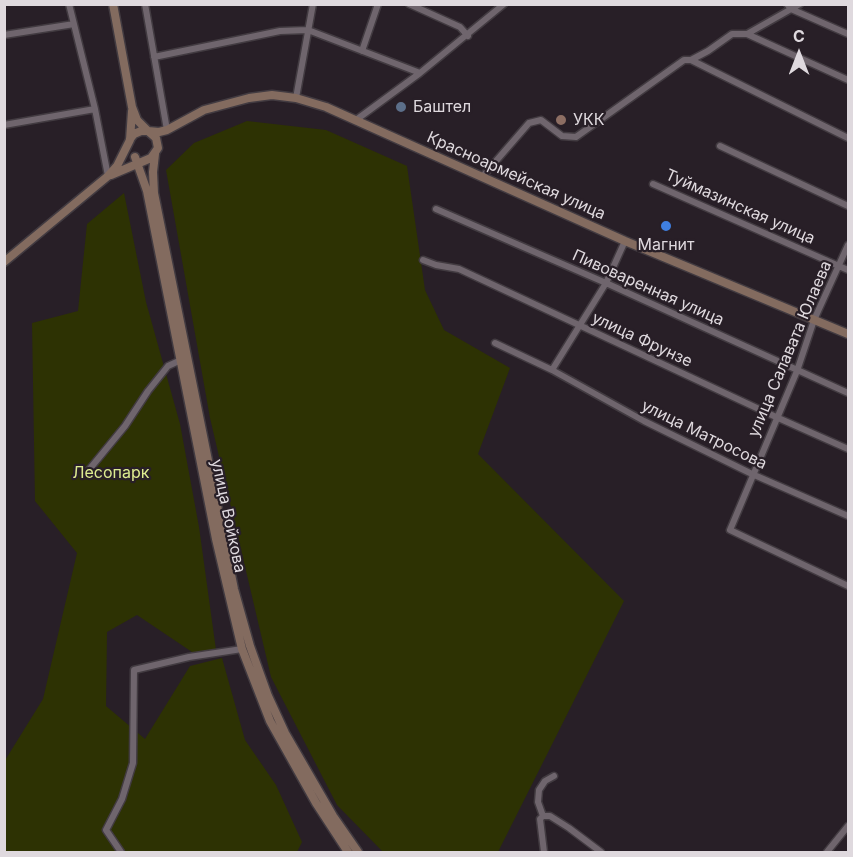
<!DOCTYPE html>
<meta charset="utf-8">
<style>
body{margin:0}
#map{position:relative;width:853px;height:857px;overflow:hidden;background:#281f27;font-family:Inter,sans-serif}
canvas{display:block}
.frame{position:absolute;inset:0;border:6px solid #dfd9de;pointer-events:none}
.north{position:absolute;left:769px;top:24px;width:60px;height:60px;-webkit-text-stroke:4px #281f27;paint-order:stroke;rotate:0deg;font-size:16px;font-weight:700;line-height:24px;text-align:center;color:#dfd9de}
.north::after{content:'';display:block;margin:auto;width:21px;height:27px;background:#dfd9de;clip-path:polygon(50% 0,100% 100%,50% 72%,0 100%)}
</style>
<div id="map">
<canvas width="853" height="857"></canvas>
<div class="frame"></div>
<div class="north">С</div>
</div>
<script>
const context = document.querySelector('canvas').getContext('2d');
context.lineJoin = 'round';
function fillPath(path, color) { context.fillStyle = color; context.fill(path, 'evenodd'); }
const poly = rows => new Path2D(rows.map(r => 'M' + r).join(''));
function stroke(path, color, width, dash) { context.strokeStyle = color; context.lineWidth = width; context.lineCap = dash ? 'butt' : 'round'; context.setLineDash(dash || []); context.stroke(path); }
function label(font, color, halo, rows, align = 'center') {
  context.font = font + ' Inter,sans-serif'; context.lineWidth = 4.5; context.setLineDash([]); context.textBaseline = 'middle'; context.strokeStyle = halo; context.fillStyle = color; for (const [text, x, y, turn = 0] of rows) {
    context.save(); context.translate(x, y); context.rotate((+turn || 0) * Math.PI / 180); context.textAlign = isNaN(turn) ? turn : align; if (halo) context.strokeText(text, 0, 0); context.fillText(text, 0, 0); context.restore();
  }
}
fillPath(poly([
 [247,121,326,130,407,166,425,290,444,330,510,368,478,454,624,601,498,852,383,852,337,805,271,677,210,418,166,170,194,143],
 [124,193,146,302,180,424,199,527,216,650,195,654,137,615,107,632,106,706,145,739,190,666,222,658,245,740,276,785,302,842,297,852,5,852,4,762,43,699,77,553,35,501,32,323,78,311,87,224]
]), '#2d3203');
const minor = poly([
 [69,4,95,109,108,176],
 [145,4,167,130],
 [409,4,460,27,468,36],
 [787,4,791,9,848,34],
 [747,34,800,4],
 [4,35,74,24],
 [362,51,378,4],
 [154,57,280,31,308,30,420,73],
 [691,60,848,138],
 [296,98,313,4],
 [356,120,420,73,504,4],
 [4,125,95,109],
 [720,146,848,206],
 [483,176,529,123,541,120,562,136,576,137,684,60,691,60,708,51,732,34,747,34,848,80],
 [653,184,848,270],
 [436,209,606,283,848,393],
 [848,245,814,320,797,371,730,530,848,586],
 [423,260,436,265,459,269,776,417,848,449],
 [495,343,552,370,644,421,752,474,848,516],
 [552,370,606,283,625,241],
 [88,471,125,426,148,391,168,366,181,360],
 [543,816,538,802,539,790,545,781,554,776],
 [121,852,106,830,122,799,133,763,134,670,189,657,242,649],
 [544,852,540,819,543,816,550,816,569,828,601,852],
 [827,852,848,826]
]);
const secondary = poly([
 [113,4,132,107,137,120,148,131,159,132,167,130,204,110,249,98,272,95,296,98,326,107,625,241,848,334],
 [155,154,153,172,154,193,234,589,250,646,268,696,285,733,333,816,358,852],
 [135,157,147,191,216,539,242,649,270,721,316,803,348,852],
 [111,175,151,158,158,148,156,138,148,131,141,131,134,134,130,139],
 [4,262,108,176,117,166,130,140,132,111]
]);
stroke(minor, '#423b41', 9);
stroke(secondary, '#423b41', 11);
stroke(minor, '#6f656d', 6);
stroke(secondary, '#836b5f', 8);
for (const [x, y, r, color] of [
 [401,107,6,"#5c6f8a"],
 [561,120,6,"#8d6e63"],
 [666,226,6,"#3f7fe0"]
]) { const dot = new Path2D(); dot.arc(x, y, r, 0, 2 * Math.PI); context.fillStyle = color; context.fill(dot); stroke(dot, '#281f27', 2); }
label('16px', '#dfd9de', '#281f27', [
 ["Баштел",413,107],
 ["УКК",573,120],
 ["Магнит",666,245,"center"]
], 'left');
label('16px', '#dfd9de', '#281f27', [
 ["Красноармейская улица",516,176,24],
 ["Туймазинская улица",740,207,24],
 ["Пивоваренная улица",648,288,24],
 ["улица Фрунзе",642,340,25],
 ["улица Салавата Юлаева",790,349,-67],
 ["улица Матросова",704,435,26],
 ["улица Войкова",228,516,78]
]);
label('16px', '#deec90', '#281f27', [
 ["Лесопарк",111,473]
]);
</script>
